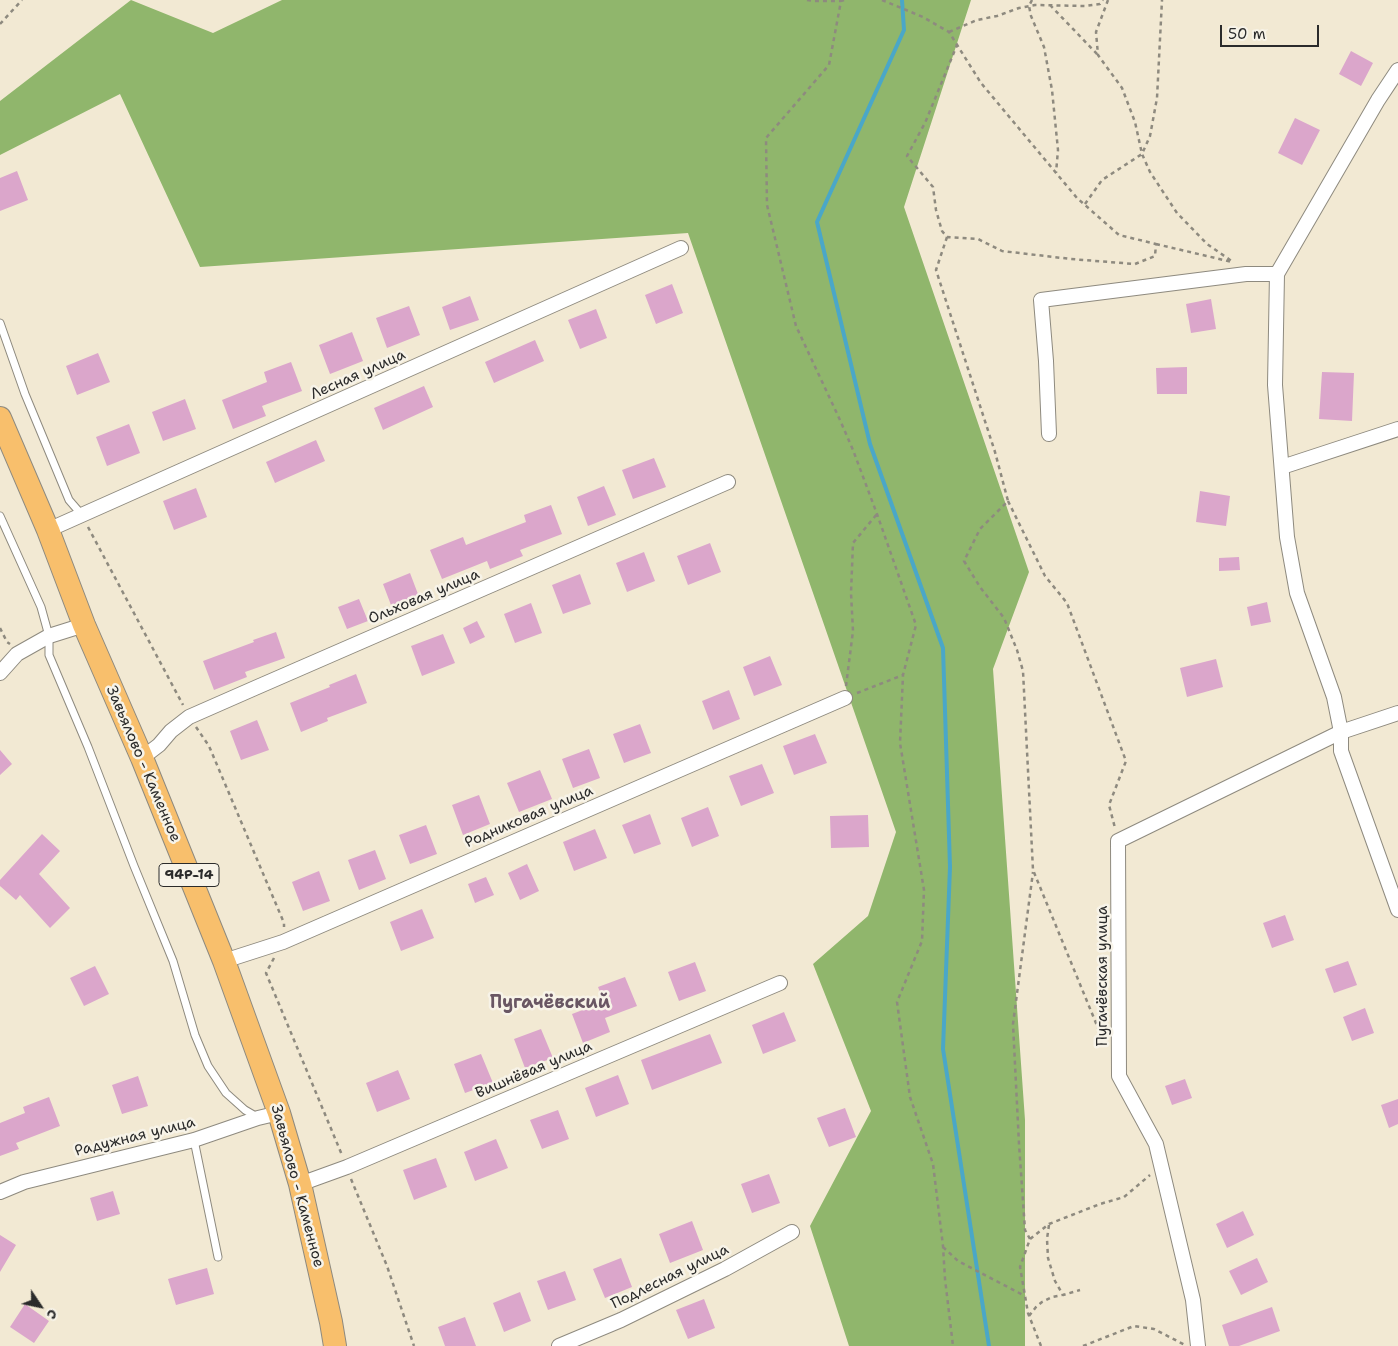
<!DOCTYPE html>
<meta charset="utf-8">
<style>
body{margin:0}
#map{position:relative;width:1398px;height:1346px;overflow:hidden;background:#f2e9d3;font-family:"Shantell Sans",sans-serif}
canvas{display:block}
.north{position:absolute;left:15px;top:1281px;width:50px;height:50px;-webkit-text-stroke:4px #f7f3e8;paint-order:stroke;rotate:124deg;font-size:14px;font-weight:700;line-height:20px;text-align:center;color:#2b2b2b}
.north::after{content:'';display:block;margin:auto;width:18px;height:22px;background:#2b2b2b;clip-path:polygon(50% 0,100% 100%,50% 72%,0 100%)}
.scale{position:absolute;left:1220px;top:25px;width:99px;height:22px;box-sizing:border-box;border:2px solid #2b2b2b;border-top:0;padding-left:6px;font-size:15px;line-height:18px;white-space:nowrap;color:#2b2b2b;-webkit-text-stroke:4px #f7f3e8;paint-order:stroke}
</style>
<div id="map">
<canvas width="1398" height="1346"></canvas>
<div class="north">С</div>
<div class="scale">50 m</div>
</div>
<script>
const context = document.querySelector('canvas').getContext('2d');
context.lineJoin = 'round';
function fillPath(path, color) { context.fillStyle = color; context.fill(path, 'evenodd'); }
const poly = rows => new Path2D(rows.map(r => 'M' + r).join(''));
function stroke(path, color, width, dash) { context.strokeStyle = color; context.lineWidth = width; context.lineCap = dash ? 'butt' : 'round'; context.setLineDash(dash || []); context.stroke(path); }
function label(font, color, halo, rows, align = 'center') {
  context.font = font + ' "Shantell Sans",sans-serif'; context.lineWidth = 5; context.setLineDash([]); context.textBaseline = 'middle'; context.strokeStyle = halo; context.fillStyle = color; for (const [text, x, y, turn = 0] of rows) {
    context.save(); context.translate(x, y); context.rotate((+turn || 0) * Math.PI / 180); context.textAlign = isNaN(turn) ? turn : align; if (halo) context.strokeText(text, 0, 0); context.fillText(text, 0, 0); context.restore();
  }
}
fillPath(poly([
 [131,0,213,33,282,0,971,0,904,207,1029,572,993,669,1025,1120,1025,1346,849,1346,810,1226,871,1111,813,964,868,916,896,832,688,233,200,267,120,94,0,155,0,101]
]), '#90b66c');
stroke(poly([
 [902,0,904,30,817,222,870,444,943,648,950,867,943,1049,989,1346]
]), '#4aa7c8', 4);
fillPath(poly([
 [1351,51,1373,63,1361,86,1339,74],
 [1295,118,1320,130,1302,165,1278,153],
 [17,171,28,200,0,211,0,178],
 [672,284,683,313,656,324,645,295],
 [470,296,479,320,450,330,442,307],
 [1211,299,1216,329,1191,333,1186,304],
 [409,306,420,335,387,348,376,318],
 [596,309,607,338,580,349,568,320],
 [352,332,363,361,330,374,319,345],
 [535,340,544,361,494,383,485,362],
 [98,353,110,382,77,395,66,366],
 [291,362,302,391,262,406,266,416,233,429,222,400,267,382,264,372],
 [1187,367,1187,394,1157,394,1156,368],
 [1322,372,1354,373,1352,421,1319,419],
 [424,386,433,407,383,430,374,408],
 [185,399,196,429,163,441,152,412],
 [129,424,140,453,107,466,96,437],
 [316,440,325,461,275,483,266,462],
 [654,458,666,487,633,499,622,470],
 [604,486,616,515,588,526,577,497],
 [196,488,207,517,174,530,163,501],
 [1200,491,1230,496,1226,526,1196,522],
 [551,505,562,534,520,550,523,556,490,569,487,561,442,579,430,550,463,537,466,545,526,522,524,515],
 [710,543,721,572,688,585,677,556],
 [644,552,655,581,627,592,616,563],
 [1239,557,1240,570,1219,571,1219,558],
 [410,573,421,602,394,613,383,584],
 [580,574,591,604,563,614,552,585],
 [359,599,368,621,347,629,338,607],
 [1267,602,1271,622,1251,626,1247,607],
 [531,603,542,633,515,643,504,614],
 [477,621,485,637,470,644,463,628],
 [276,632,285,658,245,672,247,677,214,690,203,661,254,642,253,640],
 [443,634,455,663,422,676,411,646],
 [770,656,782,685,754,696,743,667],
 [1216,659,1223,687,1187,697,1180,668],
 [356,674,367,703,327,718,328,721,301,732,290,703,330,687,329,685],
 [729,690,740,719,713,730,702,701],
 [257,720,269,750,241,760,230,731],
 [640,724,651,753,624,763,613,734],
 [815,734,827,763,794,775,783,746],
 [589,749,600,778,573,788,562,759],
 [0,750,12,764,0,775],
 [762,764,774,793,741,806,729,776],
 [540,770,552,799,519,812,507,783],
 [479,795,490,824,463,835,452,805],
 [708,807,719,836,692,847,681,818],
 [650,814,661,844,634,854,622,825],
 [868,815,869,847,831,848,830,816],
 [426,825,437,854,410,864,399,835],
 [595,829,607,858,574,871,563,842],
 [42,834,60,851,39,874,70,908,50,928,20,895,16,900,0,886,0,880],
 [375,850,386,879,359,890,348,860],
 [527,864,539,891,520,900,508,873],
 [319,871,330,901,303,911,292,882],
 [486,877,494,895,475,903,468,884],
 [422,909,434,938,401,951,390,922],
 [1285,915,1294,940,1272,948,1263,923],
 [1348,961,1357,985,1334,993,1325,969],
 [695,962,706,991,679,1001,668,972],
 [95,966,109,994,84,1006,70,978],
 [625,977,637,1006,605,1018,610,1032,583,1043,572,1014,604,1002,598,987],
 [1365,1008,1374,1033,1352,1041,1343,1017],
 [784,1012,796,1041,763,1054,752,1025],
 [541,1029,553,1058,525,1068,514,1039],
 [710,1034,722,1063,652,1090,641,1060],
 [481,1054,493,1083,465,1093,454,1064],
 [398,1070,410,1099,377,1112,366,1083],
 [618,1075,629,1104,596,1117,585,1088],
 [138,1076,148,1106,122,1114,112,1085],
 [1185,1079,1192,1098,1172,1105,1165,1086],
 [49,1097,60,1126,16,1143,19,1149,0,1156,0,1123,25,1113,23,1107],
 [1398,1099,1398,1124,1389,1128,1381,1105],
 [845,1108,856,1137,829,1147,817,1118],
 [558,1110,569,1139,542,1149,530,1120],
 [496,1139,508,1168,475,1181,464,1152],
 [436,1158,447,1187,414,1200,403,1170],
 [769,1174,780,1203,752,1213,741,1184],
 [113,1191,120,1214,97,1221,90,1198],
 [1243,1211,1254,1235,1227,1248,1216,1224],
 [692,1221,703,1250,670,1263,659,1234],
 [0,1235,16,1245,0,1272],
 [621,1258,632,1287,605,1298,593,1269],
 [1257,1258,1268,1282,1241,1295,1229,1271],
 [207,1268,214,1294,176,1305,168,1279],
 [565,1271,576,1300,548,1310,537,1281],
 [520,1292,531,1321,504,1332,493,1303],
 [704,1299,715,1328,688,1339,676,1310],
 [25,1304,49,1321,34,1343,10,1327],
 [1272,1307,1280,1331,1239,1346,1229,1346,1222,1325],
 [465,1317,476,1346,445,1346,438,1327]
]), '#dba6cb');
const lane = poly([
 [0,323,25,394,69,500,82,515],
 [0,516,41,607,49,636,49,655,88,747,134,866,173,961,195,1035,208,1066,226,1093,245,1110,257,1117],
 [194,1140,218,1257]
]);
const street = poly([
 [1398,70,1378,100,1277,274,1275,385,1287,537,1297,593,1334,697,1341,732,1341,751,1398,910],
 [1049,434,1046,361,1041,300,1246,274,1277,274],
 [1282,467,1398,429],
 [48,530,681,248],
 [0,673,17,654,49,636,84,625],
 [142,758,159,745,171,731,189,717,255,688,728,482],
 [224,961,283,942,845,698],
 [300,1184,347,1167,780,983],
 [0,1192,24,1182,194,1140,258,1118,279,1113],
 [559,1346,621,1320,725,1269,792,1232],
 [1198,1346,1193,1300,1156,1144,1119,1076,1118,841,1341,732,1398,713]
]);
const primary = poly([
 [0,418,48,530,84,625,142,758,224,961,279,1113,300,1184,331,1322,335,1346]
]);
stroke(lane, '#8e8a7f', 9);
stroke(street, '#8e8a7f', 16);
stroke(primary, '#8e8a7f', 24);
stroke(poly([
 [807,0,814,1,841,1],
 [844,0,841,1,829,65,766,138,767,205,796,326,840,420,853,450,877,514,916,625,903,675,900,743,924,890,922,941,897,1002,910,1097,933,1164,943,1246,945,1279,953,1346],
 [882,0,923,17,949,32,981,83,1077,198,1119,235,1156,244,1155,256,1135,264,1071,259,1002,251,978,239,947,237,942,231,936,210,933,187,907,156,925,123,957,45],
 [1032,0,1029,6,1031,16,1044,47,1052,90,1058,150,1056,173],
 [1108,0,1096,32,1098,55,1122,88,1135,122,1142,154,1150,172,1177,213,1207,244,1233,262],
 [1050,5,1098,55],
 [0,24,22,0],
 [949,32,977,20,997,16,1019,8,1035,5,1085,6,1100,4,1103,0],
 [1085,204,1102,180,1142,154,1150,136,1157,98,1162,0],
 [947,237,936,270,995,452,1008,501,980,529,964,561,980,587,1004,618,1017,650,1023,671,1033,870,1105,1045],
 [1156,244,1232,262],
 [1008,501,1045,576,1067,603,1126,761,1109,805,1115,828],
 [88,527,183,705],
 [0,628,7,642,10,644],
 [846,686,853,631,851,593,853,543,877,514],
 [857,693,903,675],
 [196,727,209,746,284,923,284,927],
 [274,958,266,973,342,1155],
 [351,1179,387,1266,414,1346],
 [1049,1225,1047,1239,1048,1258,1055,1281,1063,1295,1080,1290],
 [1030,1239,1025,1230,1019,1144,1013,1024,1033,872],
 [943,1247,958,1261,1025,1296],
 [1029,1316,1036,1307,1042,1302,1052,1297,1062,1295],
 [1041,1346,1028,1313,1020,1267,1030,1239,1049,1224,1100,1204,1124,1197,1150,1175],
 [1083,1346,1134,1326,1154,1329,1185,1345]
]), '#8e8a7f', 2.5, [4, 4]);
stroke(lane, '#fff', 7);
stroke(street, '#fff', 14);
stroke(primary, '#f8bf6c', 22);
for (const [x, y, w] of [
 [189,875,60]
]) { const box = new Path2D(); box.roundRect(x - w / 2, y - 11.5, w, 23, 4); context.fillStyle = '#f7f3e8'; context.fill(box); stroke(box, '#2b2b2b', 1); }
label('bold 14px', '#2b2b2b', null, [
 ["94Р-14",189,875]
]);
label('15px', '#2b2b2b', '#f7f3e8', [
 ["Лесная улица",358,375,-24],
 ["Ольховая улица",424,597,-23],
 ["Завьялово - Каменное",143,764,67],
 ["Родниковая улица",529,817,-23],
 ["Пугачёвская улица",1103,976,-90],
 ["Вишнёвая улица",534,1070,-23],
 ["Радужная улица",135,1137,-14],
 ["Завьялово - Каменное",297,1186,75],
 ["Подлесная улица",670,1277,-26]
]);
label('bold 18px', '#695663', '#f7f3e8', [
 ["Пугачёвский",550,1003]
]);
</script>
